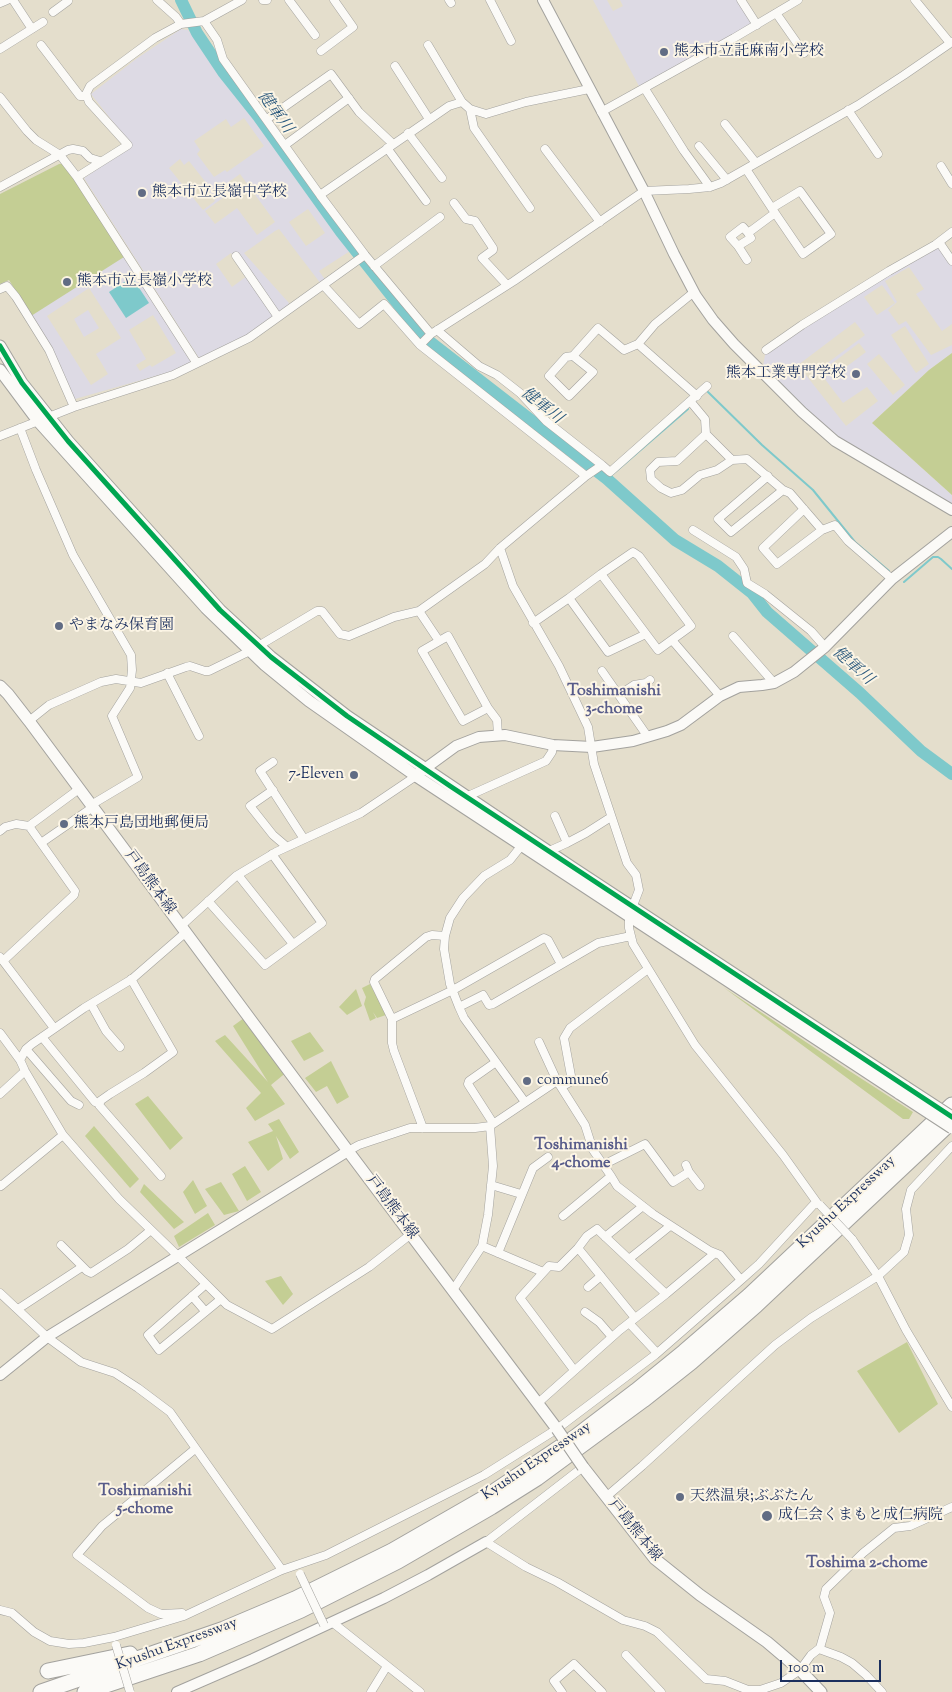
<!DOCTYPE html>
<meta charset="utf-8">
<style>
body{margin:0}
#map{position:relative;width:952px;height:1692px;overflow:hidden;background:#e4decc;font-family:"Sorts Mill Goudy",serif}
canvas{display:block}
.scale{position:absolute;left:780px;top:1660px;width:101px;height:22px;box-sizing:border-box;border:2px solid #1b2f5e;border-top:0;padding-left:6px;font-size:15px;line-height:18px;white-space:nowrap;color:#1b2f5e;-webkit-text-stroke:4px #fcf5e5;paint-order:stroke}
</style>
<div id="map">
<canvas width="952" height="1692"></canvas>
<div class="scale">100 m</div>
</div>
<script>
const context = document.querySelector('canvas').getContext('2d');
context.lineJoin = 'round';
function fillPath(path, color) { context.fillStyle = color; context.fill(path, 'evenodd'); }
const poly = rows => new Path2D(rows.map(r => 'M' + r).join(''));
function stroke(path, color, width, dash) { context.strokeStyle = color; context.lineWidth = width; context.lineCap = dash ? 'butt' : 'round'; context.setLineDash(dash || []); context.stroke(path); }
function label(font, color, halo, rows, align = 'center') {
  context.font = font + ' "Sorts Mill Goudy","Noto Serif JP",serif'; context.lineWidth = 4; context.setLineDash([]); context.textBaseline = 'middle'; context.strokeStyle = halo; context.fillStyle = color; for (const [text, x, y, turn = 0] of rows) {
    context.save(); context.translate(x, y); context.rotate((+turn || 0) * Math.PI / 180); context.textAlign = isNaN(turn) ? turn : align; if (halo) context.strokeText(text, 0, 0); context.fillText(text, 0, 0); context.restore();
  }
}
fillPath(poly([
 [593,0,607,0,613,11,623,6,620,0,737,0,753,24,640,88],
 [181,29,188,30,201,46,281,153,350,251,319,271,326,281,321,284,279,229,275,231,244,253,289,303,286,309,244,337,199,358,84,178,132,146,91,94,136,59],
 [244,118,264,146,227,172,225,170,214,177,197,154,200,150,194,141,226,119,231,127],
 [180,159,184,165,189,161,211,189,209,191,215,201,203,210,169,168],
 [240,174,275,222,257,235,237,208,215,224,205,211,228,194,222,187],
 [308,209,325,233,306,246,289,222],
 [231,253,247,276,232,287,216,264],
 [64,163,191,362,173,371,75,399,41,333,9,280,0,284,0,194,59,164],
 [89,288,121,338,96,354,108,374,91,385,47,316],
 [153,315,176,353,152,367,150,365,140,371,136,365,146,359,129,330],
 [939,246,952,265,952,324,942,331,916,294,924,289,909,267,885,281,897,302,888,310,899,325,906,321,931,355,952,345,952,353,929,370,872,423,952,495,952,504,837,437,798,403,763,366,766,350,802,325],
 [882,285,895,303,877,315,864,297],
 [855,322,865,335,818,370,843,403,867,387,878,401,846,426,798,365],
 [905,326,929,364,916,373,891,335],
 [859,343,866,352,834,376,827,367],
 [879,354,905,385,893,395,867,364],
 [88,310,99,328,84,337,74,319]
]), '#dddae4');
fillPath(poly([
 [64,163,124,257,31,316,9,280,0,284,0,194,59,164],
 [952,353,952,495,872,423,929,370],
 [370,984,386,1015,377,1018,373,1012,376,1018,370,1021,364,1004,366,997,362,988],
 [723,987,848,1070,913,1112,909,1119,903,1119],
 [356,989,362,1006,347,1015,339,1007],
 [244,1018,288,1071,271,1085,285,1104,255,1121,246,1108,261,1093,215,1041,225,1035,268,1082,233,1026],
 [310,1032,324,1051,304,1061,291,1041],
 [331,1061,349,1097,337,1104,327,1086,316,1092,305,1078],
 [148,1096,183,1138,170,1150,135,1104],
 [279,1119,299,1152,290,1159,276,1136,283,1159,268,1171,248,1142,273,1131,268,1124],
 [94,1126,139,1179,130,1188,85,1136],
 [245,1166,261,1192,247,1201,232,1174],
 [193,1180,207,1206,195,1214,183,1192],
 [221,1182,239,1211,224,1215,205,1189],
 [144,1184,184,1222,174,1229,140,1192],
 [208,1213,215,1225,179,1247,174,1236],
 [281,1276,293,1294,283,1305,265,1281],
 [907,1342,938,1404,899,1433,857,1371]
]), '#c4ce94');
fillPath(poly([
 [132,277,149,303,126,318,109,292]
]), '#7ec9cb');
stroke(poly([
 [708,392,762,445,813,490,855,542,889,571],
 [607,479,688,409],
 [904,582,933,557,938,557,941,559,952,569]
]), '#7ec9cb', 2);
stroke(poly([
 [181,0,197,33,223,72,258,116,341,232,425,338,607,479,675,540,718,566,752,593,767,612,860,693,921,751,952,774]
]), '#7ec9cb', 12);
const minor = poly([
 [13,0,32,29],
 [157,0,176,17,181,24],
 [263,0,267,0],
 [289,0,315,35],
 [449,0,451,3],
 [490,0,511,41],
 [741,0,757,25],
 [915,0,950,43],
 [0,3,7,0],
 [53,12,68,1],
 [776,13,804,53],
 [204,21,217,40,223,59,320,195,365,255,431,334],
 [41,45,80,96,87,96],
 [428,45,462,102],
 [0,49,43,22],
 [321,51,353,27,334,0],
 [395,66,429,119],
 [645,89,684,151,710,187],
 [0,97,27,131,36,140,60,155,77,177,196,362],
 [470,109,474,128,530,208],
 [848,110,878,154],
 [601,112,734,38,798,0],
 [267,119,331,74,359,112,393,144],
 [725,124,756,163],
 [408,133,442,178],
 [285,145,349,98],
 [699,146,727,180],
 [387,148,426,201],
 [545,149,600,222],
 [941,166,952,184],
 [746,169,775,213,803,254,831,234,800,191,772,208],
 [77,177,128,145,89,102,86,94,90,86,155,38,181,24,204,21,242,0],
 [0,187,68,150,73,149,83,151,90,158,100,161],
 [320,195,449,106,462,102,470,109,486,114,526,102,589,89],
 [454,203,466,219,475,221,493,248,493,250,482,258,507,285],
 [748,233,743,227,730,237,738,246,751,238,748,233,775,213],
 [939,242,952,261],
 [738,246,747,260],
 [236,256,278,317],
 [374,266,440,217],
 [324,286,359,324,384,304,420,345,586,476],
 [0,289,7,286,16,297,49,350,74,407],
 [437,330,479,366,497,375,520,393,546,421,602,465],
 [638,344,697,396],
 [420,345,431,334,514,281,644,191,689,189,710,187,721,183,858,105,904,75,952,42],
 [766,350,802,325,889,271,935,245,952,232],
 [573,356,593,372,569,396,549,376,566,357,573,356,598,328,624,350,638,344,655,324,694,292],
 [690,401,705,419,706,434,677,461,658,462,650,470,651,479,661,488,671,493,682,490,700,475,717,470,732,460,747,459,783,490,790,493,822,530,835,525,848,541,892,579],
 [20,428,36,470,73,555,131,655,132,670,130,688,112,716,138,777,91,805],
 [706,434,732,460],
 [0,436,74,407,173,375,249,338,365,255],
 [768,476,718,519,731,532,783,490],
 [804,509,763,548,777,564,822,530],
 [693,530,736,557,744,569,747,583,765,594,811,631,825,647],
 [500,548,513,586,559,666,588,727,594,764,627,863,636,875,639,890,629,916,629,928,633,944,695,1045,783,1155,818,1204],
 [569,598,608,652,646,634],
 [419,611,439,641],
 [533,623,569,598,601,574,633,552,639,556,691,626,658,650,601,574],
 [733,636,774,683],
 [672,640,720,696],
 [602,671,648,737],
 [167,673,199,736],
 [619,695,634,685,646,683,650,680],
 [488,708,448,636,422,651,463,721,488,708,497,720,498,735],
 [29,721,49,705,101,682,116,679,141,683,186,667,190,666,205,671,209,671,250,651,317,611,322,611,340,634,349,636,394,617,419,611,485,564,500,548,586,476,602,465,610,472,707,386],
 [273,762,260,771,304,839],
 [273,790,250,806,273,835,287,847],
 [468,796,546,761,552,752,553,745],
 [0,831,5,827,16,824,29,826,79,789],
 [41,843,93,807],
 [567,843,586,833,611,817],
 [549,851,567,843,555,816],
 [238,875,293,944],
 [208,901,265,965,322,923,272,854],
 [181,926,236,876,276,852,361,813,416,776],
 [0,957,54,1028],
 [3,961,74,895,75,891,29,826],
 [131,979,173,1052,144,1073,110,1094,100,1101,99,1105,161,1176],
 [91,1004,106,1031,120,1047],
 [459,1007,450,984,444,949,445,936,450,918,463,898,484,876,510,860,522,845],
 [392,1019,453,990,544,938,548,940,561,964],
 [0,1033,20,1060,25,1071,63,1135,119,1199,178,1256,227,1305,272,1329,369,1267,411,1234],
 [42,1037,95,1102,100,1103],
 [539,1042,557,1081],
 [26,1049,71,1101,79,1105],
 [20,1060,26,1049,32,1044,84,1008,132,979,185,933],
 [561,1087,585,1125,593,1150,611,1176,563,1216],
 [0,1094,25,1071],
 [525,1102,464,1018,459,1007,483,995,489,1005,493,1004,598,943,631,936],
 [493,1123,468,1084,469,1081,496,1062],
 [423,1128,394,1051,392,1043,392,1019,374,982,375,979,426,937,432,935,445,936],
 [348,1151,359,1145,410,1128,475,1128,490,1126,557,1081,561,1087,572,1081,564,1038,570,1028,648,969],
 [603,1165,645,1144,673,1182,689,1172],
 [686,1165,689,1172,700,1186],
 [611,1176,617,1186,653,1214,710,1251,720,1255,741,1280],
 [0,1185,1,1186,63,1135],
 [491,1185,521,1194],
 [605,1237,643,1206],
 [852,1239,878,1276,906,1330,952,1407],
 [61,1245,87,1271,91,1273,128,1249,151,1230],
 [482,1246,543,1272],
 [578,1248,635,1318],
 [498,1253,533,1168,548,1157],
 [629,1259,670,1226],
 [206,1284,148,1335,159,1350,221,1299],
 [588,1287,601,1276],
 [453,1290,482,1246,488,1215,493,1166,490,1126],
 [0,1293,47,1337,81,1362,115,1373,138,1388,170,1412,282,1570],
 [192,1296,205,1311],
 [18,1309,82,1267],
 [585,1312,599,1322,612,1337],
 [629,1323,657,1353],
 [574,1370,520,1298,549,1266,559,1267,578,1248,587,1236,597,1229,666,1294],
 [538,1403,620,1330,666,1294,715,1253],
 [583,1467,486,1542,526,1567,557,1582,623,1620,645,1626,657,1632,706,1679,725,1681,748,1690,760,1690,781,1683,800,1670,811,1655,820,1648,830,1613,824,1597,826,1589,863,1553,894,1528,910,1526,952,1507],
 [606,1497,642,1466,775,1345,811,1318,878,1276,904,1252,909,1235,906,1209,911,1190,952,1146],
 [0,1610,12,1613,34,1632,50,1641,69,1644,84,1643,114,1637,184,1616,282,1570,326,1555,484,1475,557,1429,655,1355,741,1280,759,1264,816,1202],
 [182,1613,161,1614,148,1608,77,1555,102,1526,195,1449],
 [332,1622,420,1692],
 [819,1649,841,1657,852,1663,866,1675,882,1692],
 [626,1655,661,1692],
 [371,1692,387,1666],
 [562,1692,554,1681,574,1664,602,1692]
]);
const tertiary = poly([
 [543,0,644,191,674,254,696,296,713,320,734,344,802,412,835,441,952,510],
 [419,773,456,746,479,737,505,735,553,745,592,747,633,741,667,731,681,725,720,696,739,687,762,685,774,683,794,672,825,647,892,579,952,532],
 [0,1375,47,1337,348,1151],
 [177,1692,253,1659,384,1598,428,1575,486,1542]
]);
const secondary = poly([
 [0,346,22,383,68,441,220,610,271,657,347,716,573,868,906,1087],
 [0,370,38,421,206,608,265,665,309,701,416,776,900,1094],
 [0,686,8,694,29,721,348,1151,557,1429],
 [583,1467,655,1559,700,1595,767,1642,800,1670,821,1692]
]);
const motorway = poly([
 [48,1671,130,1654],
 [41,1692,224,1629,295,1599,392,1551,486,1497,577,1436,636,1391,684,1352,749,1296,952,1105],
 [85,1692,199,1654,301,1610,398,1561,491,1507,537,1478,643,1400,691,1362,756,1305,952,1121]
]);
stroke(minor, '#a3a29e', 9);
stroke(tertiary, '#a3a29e', 12);
stroke(secondary, '#a3a29e', 13);
stroke(motorway, '#a3a29e', 17);
stroke(minor, '#fbfaf7', 8);
stroke(tertiary, '#fbfaf7', 10);
stroke(secondary, '#fbfaf7', 11);
stroke(motorway, '#fbfaf7', 15);
const minorBridge = poly([
 [820,1205,852,1239],
 [300,1574,324,1625],
 [116,1645,130,1692]
]);
const secondaryBridge = poly([
 [906,1087,952,1117],
 [900,1094,952,1128],
 [557,1429,583,1467]
]);
stroke(minorBridge, '#a3a29e', 9, []);
stroke(secondaryBridge, '#a3a29e', 13, []);
stroke(minorBridge, '#fbfaf7', 8);
stroke(secondaryBridge, '#fbfaf7', 11);
stroke(poly([
 [0,346,22,383,68,441,220,610,271,657,347,716,450,786,952,1117]
]), '#00a651', 5);
for (const [x, y, r, color] of [
 [664,52,5,"#616c84"],
 [142,193,5,"#616c84"],
 [67,282,5,"#616c84"],
 [856,374,5,"#616c84"],
 [59,626,5,"#616c84"],
 [354,775,5,"#616c84"],
 [64,824,5,"#616c84"],
 [527,1081,5,"#616c84"],
 [680,1497,5,"#616c84"],
 [767,1516,6,"#616c84"]
]) { const dot = new Path2D(); dot.arc(x, y, r, 0, 2 * Math.PI); context.fillStyle = color; context.fill(dot); stroke(dot, '#fcf5e5', 2); }
label('15px', '#1b2f5e', '#fcf5e5', [
 ["熊本市立託麻南小学校",674,52],
 ["熊本市立長嶺中学校",152,193],
 ["熊本市立長嶺小学校",77,282],
 ["熊本工業専門学校",846,374,"right"],
 ["やまなみ保育園",69,626],
 ["7-Eleven",344,775,"right"],
 ["熊本戸島団地郵便局",74,824],
 ["commune6",537,1081],
 ["天然温泉;ぶぶたん",690,1497],
 ["成仁会くまもと成仁病院",778,1516]
], 'left');
label('15px', '#1b2f5e', '#fcf5e5', [
 ["戸島熊本線",149,883,54],
 ["Kyushu Expressway",847,1203,-43],
 ["戸島熊本線",391,1208,53],
 ["Kyushu Expressway",537,1462,-34],
 ["戸島熊本線",634,1531,51],
 ["Kyushu Expressway",177,1645,-20]
]);
label('italic 16px', '#2c5a7e', '#fcf5e5', [
 ["健軍川",274,113,54],
 ["健軍川",541,407,38],
 ["健軍川",852,667,42]
]);
label('bold 16px', '#585c8a', '#fcf5e5', [
 ["Toshimanishi",614,692],
 ["3-chome",614,710],
 ["Toshimanishi",581,1146],
 ["4-chome",581,1164],
 ["Toshimanishi",145,1492],
 ["5-chome",145,1510],
 ["Toshima 2-chome",867,1564]
]);
</script>
